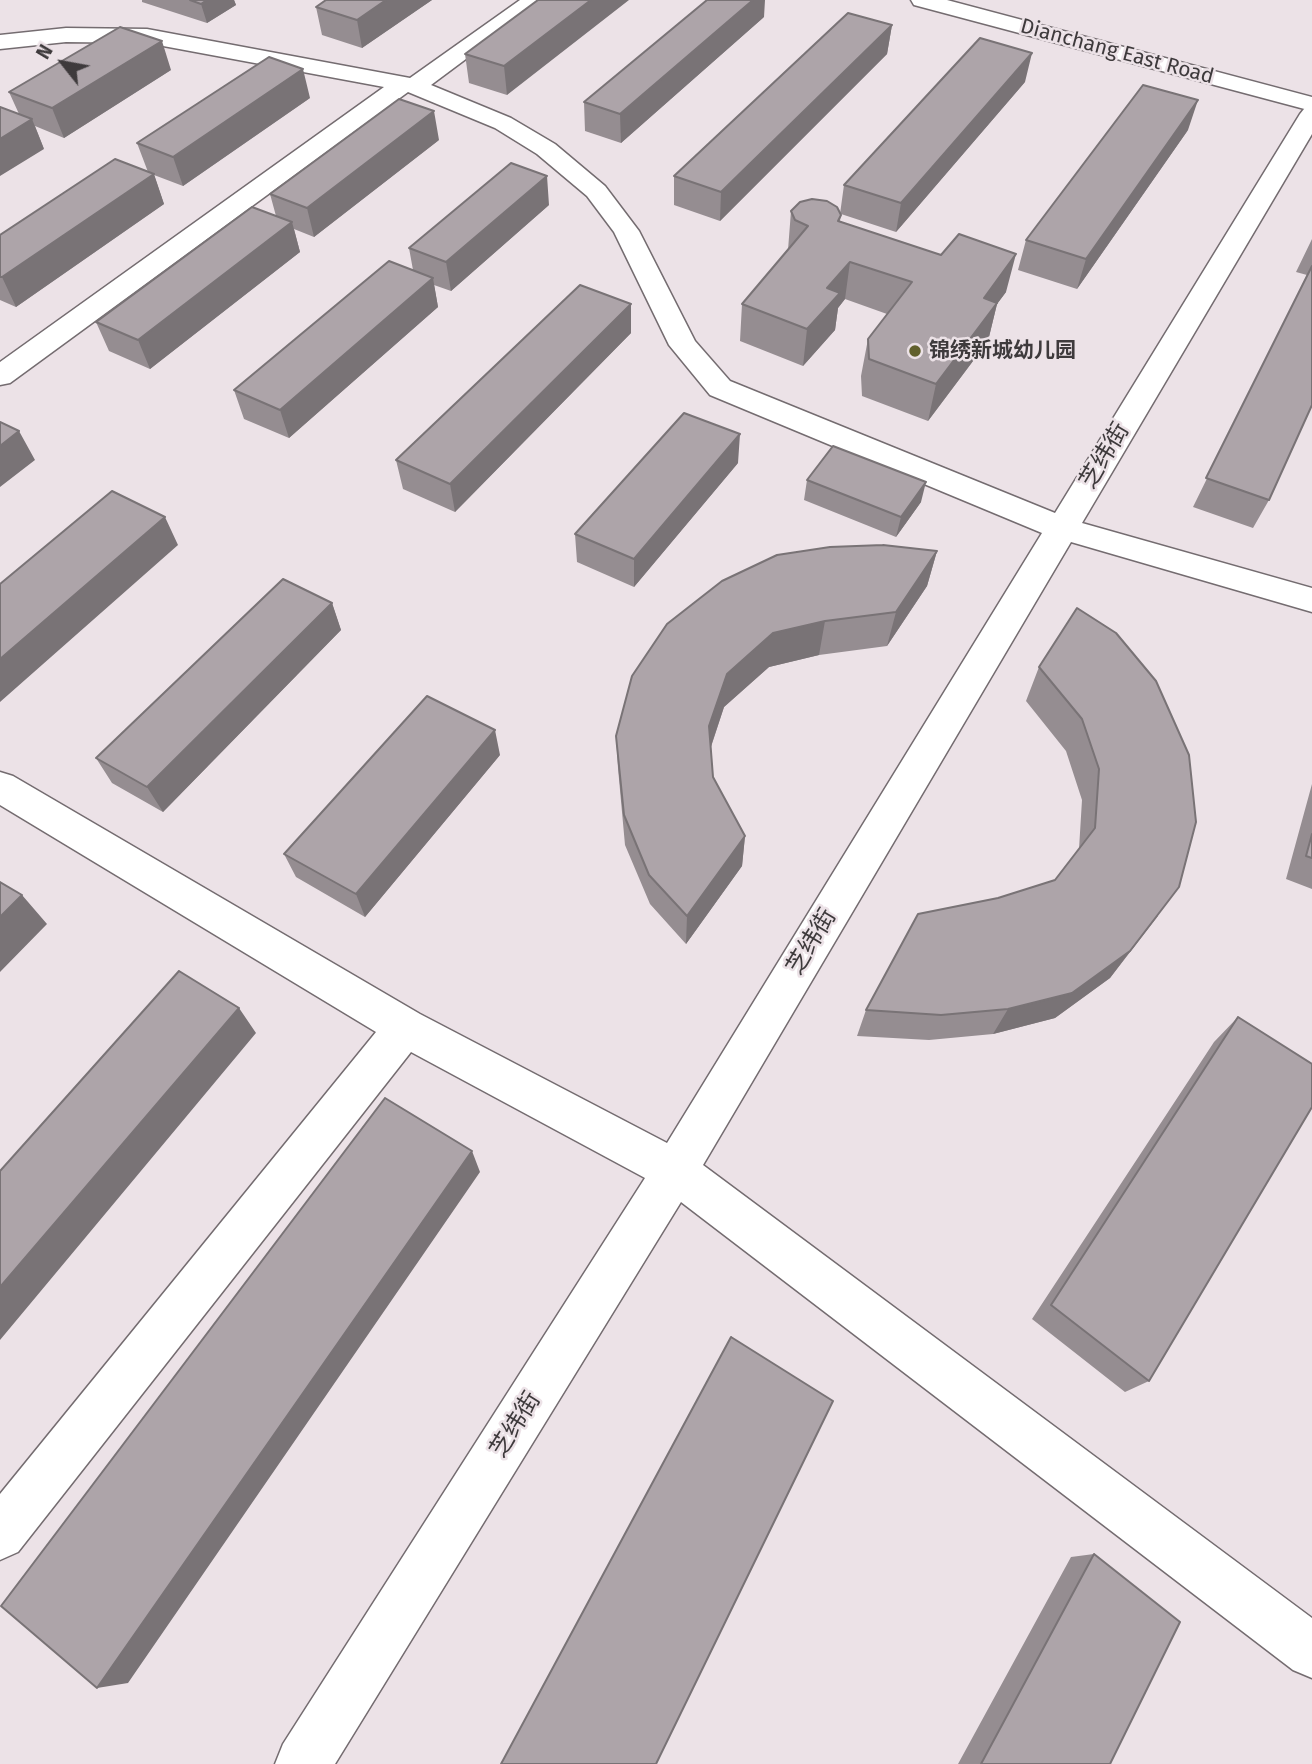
<!DOCTYPE html>
<meta charset="utf-8">
<style>
body{margin:0}
#map{position:relative;width:1312px;height:1764px;overflow:hidden;background:#ece2e7;font-family:"Fira Sans",sans-serif}
canvas{display:block}
.north{position:absolute;left:28px;top:28px;width:70px;height:70px;-webkit-text-stroke:5px #ece2e7;paint-order:stroke;rotate:301deg;font-size:19px;font-weight:700;line-height:28px;text-align:center;color:#3e3a3c}
.north::after{content:'';display:block;margin:auto;width:24px;height:32px;background:#3e3a3c;clip-path:polygon(50% 0,100% 100%,50% 72%,0 100%)}
</style>
<div id="map">
<canvas width="1312" height="1764"></canvas>
<div class="north">N</div>
</div>
<script>
const context = document.querySelector('canvas').getContext('2d');
context.lineJoin = 'round';
const poly = rows => new Path2D(rows.map(r => 'M' + r).join(''));
function stroke(path, color, width, dash) { context.strokeStyle = color; context.lineWidth = width; context.lineCap = dash ? 'butt' : 'round'; context.setLineDash(dash || []); context.stroke(path); }
function fillPath(path, color) { context.fillStyle = color; context.fill(path, 'evenodd'); }
function label(font, color, halo, rows, align = 'center') {
  context.font = font + ' "Fira Sans","Noto Sans SC",sans-serif'; context.lineWidth = 5; context.setLineDash([]); context.textBaseline = 'middle'; context.strokeStyle = halo; context.fillStyle = color; for (const [text, x, y, turn = 0] of rows) {
    context.save(); context.translate(x, y); context.rotate((+turn || 0) * Math.PI / 180); context.textAlign = isNaN(turn) ? turn : align; if (halo) context.strokeText(text, 0, 0); context.fillText(text, 0, 0); context.restore();
  }
}
const street = poly([
 [520,0,545,0,431,85,511,118,555,144,605,186,639,231,695,341,730,381,1055,513,1300,114,1304,109,1312,107,1312,134,1082,523,1312,588,1312,612,1071,542,703,1165,1312,1618,1312,1678,1293,1670,681,1202,335,1764,275,1764,283,1744,645,1178,411,1052,18,1552,0,1560,0,1494,376,1032,0,805,0,772,13,776,420,1014,667,1143,1042,533,710,395,669,345,614,232,587,196,537,154,495,128,408,92,10,383,0,385,0,362,384,87,147,43,66,42,0,49,0,35,66,28,147,29,410,78,520,0]
]);
const secondary = poly([
 [911,0,947,0,1312,97,1312,111,914,5,911,0]
]);
stroke(street, '#746c70', 3);
stroke(secondary, '#746c70', 3);
fillPath(street, '#fff');
fillPath(secondary, '#fff');
fillPath(poly([
 [142,0,234,0,236,5,207,23,142,2],
 [326,0,432,0,362,48,322,35,316,7],
 [538,0,507,95,469,83,465,54],
 [764,17,621,143,585,131,584,102],
 [892,25,887,54,720,221,674,205,674,176],
 [171,70,64,138,35,126,44,149,19,114,9,92],
 [1025,82,896,232,841,214,840,221,1006,292,997,304,988,341,928,421,862,396,861,376,868,339,887,314,845,299,838,308,835,330,803,366,740,341,742,304,788,250,791,211,840,214,844,185],
 [310,98,183,186,154,175,164,204,16,307,0,300,0,235,148,172,137,143],
 [1188,130,1077,289,1018,270,1026,240],
 [439,140,314,237,294,229,300,252,150,369,109,351,96,322,276,216,270,194],
 [549,205,451,291,434,285,438,307,289,438,244,419,234,390,413,270,409,248],
 [1312,239,1312,405,1269,500,1253,528,1193,507,1307,275,1296,272],
 [631,304,631,333,455,512,403,489,396,460],
 [738,463,634,587,577,562,575,534],
 [807,480,921,502,896,537,804,500],
 [937,551,927,586,887,646,819,655,769,667,724,707,711,747,713,777,745,836,742,866,686,944,650,904,625,845,618,768,616,736],
 [332,603,341,630,163,812,112,783,96,758],
 [1077,608,1158,916,1110,978,1055,1018,993,1034,929,1040,857,1036,866,1010,1055,880,1079,849,1082,800,1066,751,1026,701,1039,667],
 [500,755,365,917,296,877,284,854],
 [1312,784,1312,889,1286,879],
 [1238,1017,1149,1381,1125,1392,1032,1319,1214,1042],
 [1094,1554,1110,1764,958,1764,1071,1557]
]), '#958d91');
fillPath(poly([
 [207,0,234,0,236,5,207,23,201,4],
 [386,0,432,0,362,48,357,20],
 [591,0,629,0,507,95,504,66],
 [753,0,765,0,764,17,621,143,620,114],
 [892,25,887,54,720,221,721,192],
 [162,41,171,70,64,138,52,108],
 [1032,53,1025,82,896,232,901,203],
 [303,69,310,98,183,186,173,157],
 [1198,100,1188,130,1077,289,1086,259],
 [434,111,439,140,314,237,307,208],
 [32,119,44,149,0,176,0,139],
 [154,174,164,204,16,307,2,277],
 [547,176,549,205,451,291,446,262],
 [292,222,300,252,150,369,138,340],
 [1016,254,1006,292,997,304,988,341,928,421,936,384,984,298],
 [850,262,845,299,838,308,835,330,803,366,807,329,827,288],
 [433,278,438,307,289,438,280,410],
 [631,304,631,333,455,512,450,484],
 [19,431,35,460,0,487,0,446],
 [740,434,738,463,634,587,634,559],
 [926,482,921,502,896,537,901,517],
 [165,517,178,545,0,702,0,659],
 [937,551,927,586,887,646,896,612],
 [332,603,341,630,163,812,147,787],
 [825,621,819,655,769,667,724,707,707,758,709,726,727,674,773,633],
 [495,730,500,755,365,917,356,894],
 [745,836,742,866,686,944,687,916],
 [1179,887,1110,978,1055,1018,993,1034,1008,1009],
 [22,895,47,924,0,972,0,917],
 [239,1008,256,1033,0,1340,0,1287],
 [472,1151,480,1172,128,1683,97,1688]
]), '#797376');
const building = poly([
 [190,0,207,0,201,4,190,0],
 [326,0,386,0,357,20,316,7,326,0],
 [538,0,591,0,504,66,465,54,538,0],
 [707,0,753,0,620,114,584,102,707,0],
 [848,13,892,25,721,192,674,176,848,13],
 [120,27,162,41,52,108,9,92,120,27],
 [980,38,1032,53,901,203,844,185,980,38],
 [269,57,303,69,173,157,137,143,269,57],
 [1143,85,1198,100,1086,259,1026,240,1143,85],
 [399,99,434,111,307,208,270,194,399,99],
 [0,107,32,119,0,139,0,107],
 [115,159,154,174,2,277,0,277,0,235,115,159],
 [511,163,547,176,446,262,409,248,511,163],
 [812,199,827,201,837,207,841,215,838,221,941,255,959,234,1016,254,984,298,997,303,936,384,869,359,868,339,912,282,850,262,827,288,840,293,807,329,742,304,808,226,795,220,791,211,800,202,812,199],
 [252,207,292,222,138,340,96,322,252,207],
 [389,261,433,278,280,410,234,390,389,261],
 [1312,266,1312,405,1269,500,1206,478,1312,266],
 [580,285,631,304,450,484,396,460,580,285],
 [684,413,740,434,634,559,575,534,684,413],
 [0,422,19,431,0,446,0,422],
 [833,446,926,482,901,517,807,480,833,446],
 [112,491,165,517,0,659,0,584,112,491],
 [883,545,937,551,896,612,825,621,773,633,727,674,709,726,713,777,745,836,687,916,649,875,624,815,616,736,632,676,667,624,722,581,777,555,830,547,883,545],
 [283,579,332,603,147,787,96,758,283,579],
 [1077,608,1116,633,1156,681,1189,755,1196,822,1179,887,1130,951,1072,993,1008,1009,941,1015,866,1010,918,914,998,898,1055,880,1095,828,1099,769,1082,719,1039,667,1077,608],
 [427,696,495,730,356,894,284,854,427,696],
 [1312,834,1312,858,1306,856,1312,834],
 [0,882,22,895,0,917,0,882],
 [179,971,239,1008,0,1287,0,1171,179,971],
 [1238,1017,1312,1064,1312,1107,1149,1381,1051,1305,1238,1017],
 [385,1098,472,1151,97,1688,1,1606,385,1098],
 [731,1337,833,1401,656,1764,501,1764,731,1337],
 [1094,1554,1180,1622,1110,1764,981,1764,1094,1554]
]);
fillPath(building, '#ada4a9');
stroke(building, '#797376', 2);
for (const [x, y, r, color] of [
 [915,351,7,"#61602d"]
]) { const dot = new Path2D(); dot.arc(x, y, r, 0, 2 * Math.PI); context.fillStyle = color; context.fill(dot); stroke(dot, '#ece2e7', 2.5); }
label('21px', '#3e3a3c', '#ece2e7', [
 ["Dianchang East Road",1117,52,15]
]);
label('bold 21px', '#3e3a3c', '#ece2e7', [
 ["锦绣新城幼儿园",929,351]
], 'left');
label('24px', '#3e3a3c', '#ece2e7', [
 ["芝纬街",1105,456,-59],
 ["芝纬街",812,942,-59],
 ["芝纬街",516,1425,-58]
]);
</script>
